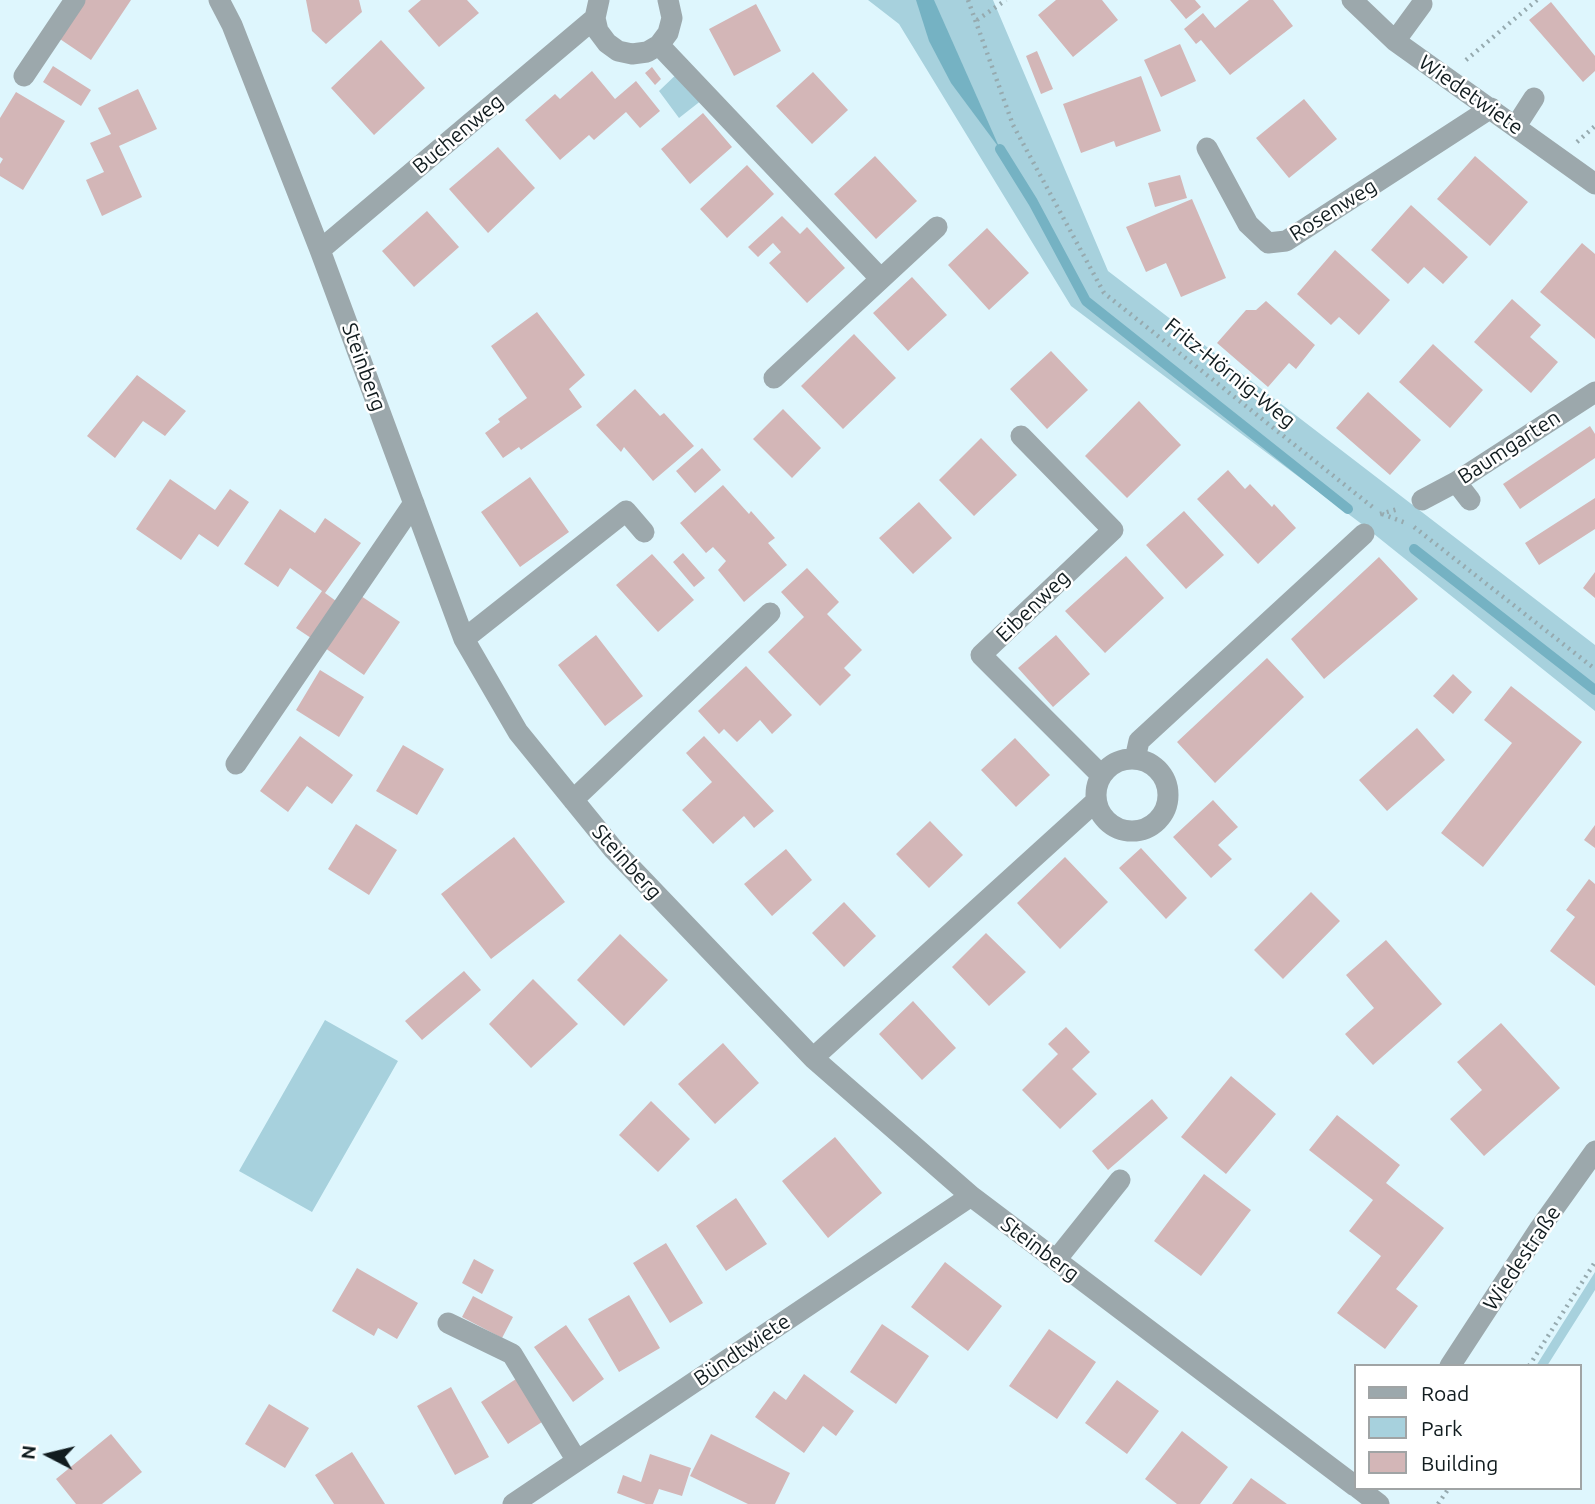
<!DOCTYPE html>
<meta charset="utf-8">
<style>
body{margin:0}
#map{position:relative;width:1595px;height:1504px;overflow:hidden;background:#def6fd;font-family:Ubuntu,sans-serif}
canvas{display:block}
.legend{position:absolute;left:1354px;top:1364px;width:228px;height:126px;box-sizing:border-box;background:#fff;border:2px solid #a0a4a5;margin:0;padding:9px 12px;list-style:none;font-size:21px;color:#111c1f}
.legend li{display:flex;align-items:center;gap:14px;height:35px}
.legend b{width:35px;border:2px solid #a0a4a5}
.north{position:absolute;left:14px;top:1420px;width:70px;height:70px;-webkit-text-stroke:5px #fff;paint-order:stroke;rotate:277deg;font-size:19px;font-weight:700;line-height:28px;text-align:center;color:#111c1f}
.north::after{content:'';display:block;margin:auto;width:24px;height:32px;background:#111c1f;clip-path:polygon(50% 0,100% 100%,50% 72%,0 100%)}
</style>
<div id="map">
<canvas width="1595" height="1504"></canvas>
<ul class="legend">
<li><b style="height:9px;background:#9ca8ac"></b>Road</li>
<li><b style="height:19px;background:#a7d1dd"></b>Park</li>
<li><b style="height:19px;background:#d3b6b7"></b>Building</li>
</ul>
<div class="north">N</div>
</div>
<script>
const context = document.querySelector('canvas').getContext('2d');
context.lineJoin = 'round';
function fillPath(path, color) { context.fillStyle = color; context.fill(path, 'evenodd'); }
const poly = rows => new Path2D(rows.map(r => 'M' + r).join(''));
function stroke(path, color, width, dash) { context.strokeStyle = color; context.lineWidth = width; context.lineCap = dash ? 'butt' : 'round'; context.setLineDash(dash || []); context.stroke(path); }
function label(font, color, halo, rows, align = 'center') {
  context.font = font + ' Ubuntu,sans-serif'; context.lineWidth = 5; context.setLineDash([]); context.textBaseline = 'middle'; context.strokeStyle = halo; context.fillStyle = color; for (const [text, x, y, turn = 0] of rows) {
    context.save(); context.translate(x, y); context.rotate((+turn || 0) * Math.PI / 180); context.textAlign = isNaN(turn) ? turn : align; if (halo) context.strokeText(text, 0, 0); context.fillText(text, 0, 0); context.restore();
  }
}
fillPath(poly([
 [868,0,993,0,1108,271,1595,645,1595,711,1359,522,1071,306,899,24],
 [682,69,707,96,679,118,659,91],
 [325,1020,398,1061,312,1212,239,1171],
 [1595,1272,1595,1290,1547,1366,1536,1366]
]), '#a7d1dd');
fillPath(poly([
 [916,0,934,0,1000,149,951,83,929,41]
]), '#75b2c3');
stroke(poly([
 [1000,149,1033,202,1086,301,1348,509],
 [1414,549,1595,690]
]), '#75b2c3', 10);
fillPath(poly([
 [79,0,131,0,91,60,54,35],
 [306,0,359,0,362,12,326,44,312,31],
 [421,0,467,0,479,13,439,47,408,11],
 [1056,0,1102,0,1118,20,1073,57,1038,15],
 [1170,0,1195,0,1201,7,1186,19],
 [1249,0,1273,0,1293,26,1230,75,1201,40,1196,44,1184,29,1203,13,1215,28],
 [1551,2,1595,56,1595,71,1583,82,1529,20],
 [756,4,781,51,734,76,709,29],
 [381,40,425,88,374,135,331,88],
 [1180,44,1196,81,1161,97,1144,60],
 [1037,51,1053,89,1041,94,1026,56],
 [53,66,91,90,81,106,43,82],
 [652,67,661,79,655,85,645,73],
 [592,71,615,99,636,81,660,111,640,128,626,112,594,140,589,135,560,160,525,120,555,94,560,99],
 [813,72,848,110,812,144,776,106],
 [1141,76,1161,131,1116,147,1114,141,1081,153,1063,104],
 [138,89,157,129,119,146,142,197,102,216,86,180,104,172,90,143,111,134,98,108],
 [16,92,65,121,23,190,0,176,0,164,3,159,0,157,0,118],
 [1304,99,1337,139,1289,178,1256,138],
 [703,113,732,147,690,184,661,149],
 [498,147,535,188,488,233,449,189],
 [875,156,917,201,876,239,834,194],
 [1475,156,1528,202,1490,246,1437,199],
 [747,165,774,194,727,238,700,209],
 [1180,175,1187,198,1155,207,1148,183],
 [1192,199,1226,278,1181,297,1166,263,1146,272,1126,227],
 [1411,205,1468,257,1443,284,1424,267,1408,284,1371,250],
 [427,211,459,247,414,287,382,251],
 [782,216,800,234,807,227,845,268,807,303,769,263,781,252,773,243,758,257,748,247],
 [987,228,1029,273,989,310,948,265],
 [1582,243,1595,254,1595,339,1540,292],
 [1335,250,1390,300,1359,335,1339,317,1331,325,1297,294],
 [912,277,947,315,908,351,873,313],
 [1512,299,1541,325,1530,337,1558,362,1531,393,1474,342],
 [1266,301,1315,345,1296,369,1289,363,1268,387,1217,343,1246,310,1256,310],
 [537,312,585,375,569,389,582,407,521,450,519,447,503,458,485,433,500,422,498,419,527,398,491,346],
 [854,334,896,378,843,429,801,386],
 [1433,344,1483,390,1450,428,1399,382],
 [1051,351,1088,390,1047,429,1010,389],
 [137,375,186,411,165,436,143,421,115,458,87,436],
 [635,389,660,416,664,413,694,446,653,481,624,447,621,452,596,425],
 [1368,392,1421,440,1390,475,1336,428],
 [1139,401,1181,445,1127,498,1085,456],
 [783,409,821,448,792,478,753,439],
 [1590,426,1595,434,1595,458,1520,509,1503,484],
 [981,438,1017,475,974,516,939,480],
 [702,448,721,470,695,493,676,471],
 [1228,470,1245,489,1250,484,1272,507,1274,504,1296,528,1258,564,1197,499],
 [530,477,569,532,520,567,481,512],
 [170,479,215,510,230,489,249,502,218,547,199,534,181,560,136,529],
 [723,485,749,514,751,511,775,538,768,543,787,565,744,602,718,570,726,561,713,547,706,553,680,523],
 [1595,498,1595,529,1539,565,1525,543],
 [919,502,952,538,913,574,879,538],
 [280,509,315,533,325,518,361,543,325,593,336,601,311,638,296,628,322,591,290,568,278,587,244,564],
 [1184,511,1224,555,1186,589,1146,545],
 [683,553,705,578,694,587,673,562],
 [652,554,694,600,658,632,616,585],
 [1126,556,1164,598,1105,653,1065,611],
 [1379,557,1418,599,1324,679,1291,639],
 [807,568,839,602,827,614,862,650,844,668,851,675,820,706,768,652,804,617,781,592],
 [1595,572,1595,598,1583,588],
 [361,596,400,622,364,675,325,648],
 [596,635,643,696,605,726,558,665],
 [1056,635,1090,674,1053,707,1018,668],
 [1267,658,1304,697,1215,783,1177,742],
 [746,666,792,715,772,734,760,720,737,742,724,729,719,734,698,711],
 [320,670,364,697,339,737,296,710],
 [1453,674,1472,692,1453,714,1433,696],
 [1511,686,1582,742,1483,867,1441,833,1512,743,1484,720],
 [1417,728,1445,760,1387,811,1359,780],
 [300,736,353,775,332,804,307,786,288,812,260,791],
 [704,736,774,811,754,828,744,816,713,844,682,810,712,782,686,753],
 [1015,738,1050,775,1016,807,981,770],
 [403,745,444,769,417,815,376,791],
 [1213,800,1238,827,1218,845,1232,859,1211,878,1173,837],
 [930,821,963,855,929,888,896,854],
 [356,824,397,850,369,895,328,869],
 [1595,825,1595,848,1584,840],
 [514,837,565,902,491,959,441,894],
 [1141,848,1187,898,1166,919,1119,868],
 [786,849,812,880,772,916,744,884],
 [1065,857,1108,902,1060,949,1017,903],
 [1589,879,1595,884,1595,986,1550,951,1575,917,1566,910],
 [1311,892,1340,921,1283,979,1254,950],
 [844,902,876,936,844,967,812,933],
 [986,933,1026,972,989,1006,952,967],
 [620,934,668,980,624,1026,577,980],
 [1386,940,1442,1004,1373,1065,1345,1034,1374,1008,1346,975],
 [464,971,481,990,422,1040,405,1021],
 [533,979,578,1024,531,1068,489,1024],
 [913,1001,956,1048,922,1080,879,1034],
 [1501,1023,1560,1088,1484,1156,1450,1119,1482,1090,1457,1062],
 [1066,1027,1090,1052,1072,1069,1097,1094,1060,1129,1022,1090,1058,1054,1048,1044],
 [723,1043,759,1083,715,1124,678,1084],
 [1231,1076,1276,1114,1226,1174,1181,1137],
 [1152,1099,1168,1118,1108,1170,1092,1151],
 [651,1101,690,1139,658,1172,619,1135],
 [1337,1115,1400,1165,1386,1183,1444,1228,1396,1289,1418,1306,1385,1349,1337,1313,1381,1256,1349,1231,1373,1200,1309,1150],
 [835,1137,882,1193,828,1238,782,1181],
 [1204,1174,1251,1210,1201,1276,1154,1241],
 [736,1198,767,1244,726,1271,696,1226],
 [666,1243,703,1303,670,1323,633,1263],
 [474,1259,494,1270,482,1294,462,1283],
 [945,1262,1002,1306,968,1351,911,1307],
 [357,1268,418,1303,397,1339,378,1328,374,1336,332,1311],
 [629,1295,660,1348,619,1372,588,1319],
 [473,1296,513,1317,502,1338,462,1317],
 [882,1324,929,1356,896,1404,850,1372],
 [566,1325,604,1379,573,1402,534,1347],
 [1049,1329,1096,1362,1057,1419,1009,1386],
 [804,1374,854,1411,836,1436,823,1426,804,1453,755,1417,774,1391,786,1400],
 [516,1379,542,1422,508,1444,481,1402],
 [1117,1380,1159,1411,1127,1454,1085,1423],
 [451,1387,489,1457,455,1475,417,1406],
 [269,1404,309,1428,285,1468,245,1444],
 [1182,1431,1228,1467,1200,1504,1177,1504,1145,1479],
 [111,1434,142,1472,102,1504,76,1504,56,1479],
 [711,1434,790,1473,775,1504,748,1504,690,1476],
 [352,1452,385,1504,334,1504,315,1475],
 [650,1454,691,1468,682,1496,659,1489,653,1504,646,1504,617,1493,623,1475,641,1482],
 [1251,1478,1287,1504,1232,1504]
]), '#d3b6b7');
stroke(poly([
 [968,0,1013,125,1104,293,1375,509],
 [977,20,1006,0],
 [1466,60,1537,0],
 [1577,142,1595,126],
 [1380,514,1398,509],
 [1382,514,1406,523],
 [1414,527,1595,669],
 [1529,1366,1595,1262],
 [1438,1504,1449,1488]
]), '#96aaaf', 4.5, [2, 5]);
stroke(poly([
 [219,0,232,25,320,250,464,639,518,732,614,850,813,1058,971,1196,1355,1486],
 [599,0,595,18,598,31,607,43,618,51,632,54,647,52,659,45,668,33,672,18,668,0],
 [1352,0,1395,41,1595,184],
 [1395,41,1422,4],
 [659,45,880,278],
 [24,76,75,0],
 [1516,126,1534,98],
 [1207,148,1248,224,1268,243,1286,241,1491,108],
 [320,250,595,18],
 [774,378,937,227],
 [1021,436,1113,530,981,655,1101,775],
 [1456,482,1470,500],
 [1422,500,1456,482,1595,392],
 [464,639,626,511,644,532],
 '1096 795a36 36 0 1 1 72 0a36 36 0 1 1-72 0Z',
 [1135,759,1139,741,1364,534],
 [236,764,414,503],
 [573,800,770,613],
 [813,1058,1095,802],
 [1056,1260,1120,1180],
 [448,1323,512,1354,577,1461],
 [1450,1366,1540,1228,1595,1151],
 [1358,1488,1379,1504],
 [513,1504,971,1196]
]), '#9ca8ac', 21);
label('21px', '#111c1f', '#fff', [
 ["Wiedetwiete",1471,95,35],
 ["Buchenweg",458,134,-40],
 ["Rosenweg",1333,210,-32],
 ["Steinberg",364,367,70],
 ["Fritz-Hörnig-Weg",1230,373,39],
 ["Baumgarten",1509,447,-33],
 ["Eibenweg",1033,606,-44],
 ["Steinberg",627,862,48],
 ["Steinberg",1040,1249,37],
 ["Wiedestraße",1522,1258,-56],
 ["Bündtwiete",742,1350,-34]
]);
</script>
